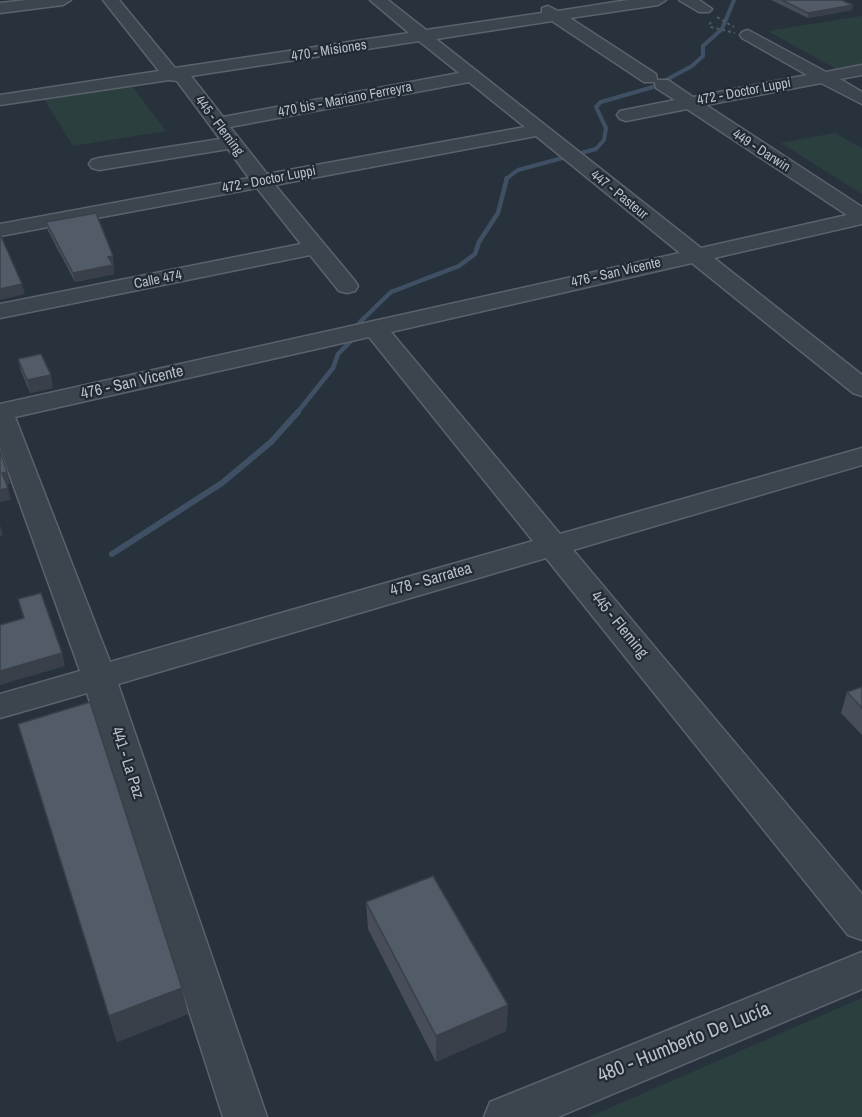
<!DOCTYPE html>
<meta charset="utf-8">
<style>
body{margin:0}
canvas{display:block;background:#28323d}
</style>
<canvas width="862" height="1117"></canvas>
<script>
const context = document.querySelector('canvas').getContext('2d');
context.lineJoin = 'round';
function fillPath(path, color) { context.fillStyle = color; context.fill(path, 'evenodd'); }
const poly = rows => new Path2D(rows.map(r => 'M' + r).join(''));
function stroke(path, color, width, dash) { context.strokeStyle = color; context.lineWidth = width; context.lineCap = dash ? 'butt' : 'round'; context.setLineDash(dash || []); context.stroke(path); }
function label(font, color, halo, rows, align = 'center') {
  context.font = font + ' "Archivo Narrow",sans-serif'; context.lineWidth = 4.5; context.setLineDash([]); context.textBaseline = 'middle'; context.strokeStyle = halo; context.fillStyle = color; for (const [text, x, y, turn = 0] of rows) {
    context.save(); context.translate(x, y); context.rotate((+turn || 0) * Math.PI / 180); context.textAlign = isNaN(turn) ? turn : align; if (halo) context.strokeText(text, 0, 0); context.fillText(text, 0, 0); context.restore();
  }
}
fillPath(poly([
 [862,16,862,64,836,69,768,31],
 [131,85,166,131,73,146,44,99],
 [835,133,862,148,862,194,781,143],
 [862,998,862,1117,589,1117]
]), '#2b3f3f');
stroke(poly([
 [506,179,518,170,596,149,604,140,606,128,596,107,601,102,653,87,692,66,703,56,703,46,722,29,734,0]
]), '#405064', 4);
stroke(poly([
 [297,413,333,368,338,354,350,342,360,322,391,292,459,266,475,254,479,242,498,213,507,178]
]), '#405064', 4.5);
stroke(poly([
 [112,554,222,483,271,442,298,412]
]), '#405064', 6);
const minor = poly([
 [27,0,71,0,63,5,0,13,0,3,27,0],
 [103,0,119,0,175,68,409,33,370,0,388,0,426,30,542,13,542,8,548,6,558,11,628,0,666,0,658,5,570,18,656,74,657,80,668,80,693,97,807,75,742,38,740,35,742,32,748,30,826,72,862,65,862,75,840,79,862,92,862,104,821,83,706,105,862,207,862,224,714,258,862,375,862,396,853,393,692,263,391,332,560,534,862,448,862,465,573,550,862,894,862,940,848,935,546,558,118,684,267,1117,223,1117,87,693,0,718,0,694,80,671,0,448,0,404,680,253,536,136,275,185,355,281,358,286,355,291,347,293,339,291,310,255,0,318,0,304,301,244,257,188,0,236,0,224,249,178,228,149,99,170,92,168,89,164,92,160,99,158,220,139,177,81,169,80,0,105,0,95,159,71,103,0],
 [552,21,644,82,655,82,656,88,675,100,620,111,617,115,620,119,626,121,687,109,847,215,701,248,436,39,552,21],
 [419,41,459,73,223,117,191,76,419,41],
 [469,82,525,127,267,174,230,127,469,82],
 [369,337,533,541,110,662,15,417,369,337],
 [679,0,699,0,712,9,709,12,699,12,679,0],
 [862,952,862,989,558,1117,484,1117,490,1102,862,952]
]);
stroke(minor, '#5a626b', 3);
stroke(poly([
 [717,17,734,27],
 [711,22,709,25,711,27,735,33]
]), '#4a5b5d', 2, [3, 3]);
fillPath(minor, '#3c444d');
fillPath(poly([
 [771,0,841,0,852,10,808,18],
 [46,222,114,265,113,265,114,274,75,282,48,231],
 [18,359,53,388,30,393,21,371],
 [862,687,862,735,841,713,847,692],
 [18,724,188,1014,117,1042],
 [366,902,508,1005,506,1031,436,1062,368,929]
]), '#474e59');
fillPath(poly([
 [853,5,852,10,808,18,808,13],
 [113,256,114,265,113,265,114,274,75,282,73,273,108,257],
 [22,284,25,294,0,300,0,289],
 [51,375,53,388,30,393,27,380],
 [7,472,10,484,5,485,2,473],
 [8,488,11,500,0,502,0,490],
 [0,525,3,535,0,536],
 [62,653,65,666,0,685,0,671],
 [182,988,188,1014,117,1042,109,1016],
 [508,1005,506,1031,436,1062,436,1036]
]), '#394049');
const building = poly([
 [782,0,841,0,853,5,808,13,782,0],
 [96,213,113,256,108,257,113,265,73,273,46,222,96,213],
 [0,234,22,284,0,289,0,234],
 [41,354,51,375,27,380,18,359,41,354],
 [0,451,7,472,2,473,8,488,0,490,0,451],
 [41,593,62,653,0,671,0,625,24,618,18,599,41,593],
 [862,687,862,708,847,692,862,687],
 [90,702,182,988,109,1016,18,724,90,702],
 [433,876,508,1005,436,1036,366,902,433,876]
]);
fillPath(building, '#525b68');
stroke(building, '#394049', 1.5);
label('14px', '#b8bfc8', '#212933', [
 ["470 - Misiones",329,51,-9],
 ["472 - Doctor Luppi",744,92,-11],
 ["470 bis - Mariano Ferreyra",345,100,-11],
 ["445 - Fleming",219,126,53],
 ["449 - Darwin",761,151,33],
 ["472 - Doctor Luppi",269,180,-11],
 ["447 - Pasteur",619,195,39],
 ["476 - San Vicente",616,273,-13],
 ["Calle 474",158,280,-11]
]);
label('16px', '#b8bfc8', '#212933', [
 ["476 - San Vicente",132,383,-13],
 ["478 - Sarratea",431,580,-16],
 ["445 - Fleming",619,625,51],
 ["441 - La Paz",127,763,72]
]);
label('20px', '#b8bfc8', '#212933', [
 ["480 - Humberto De Lucía",684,1043,-22]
]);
</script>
